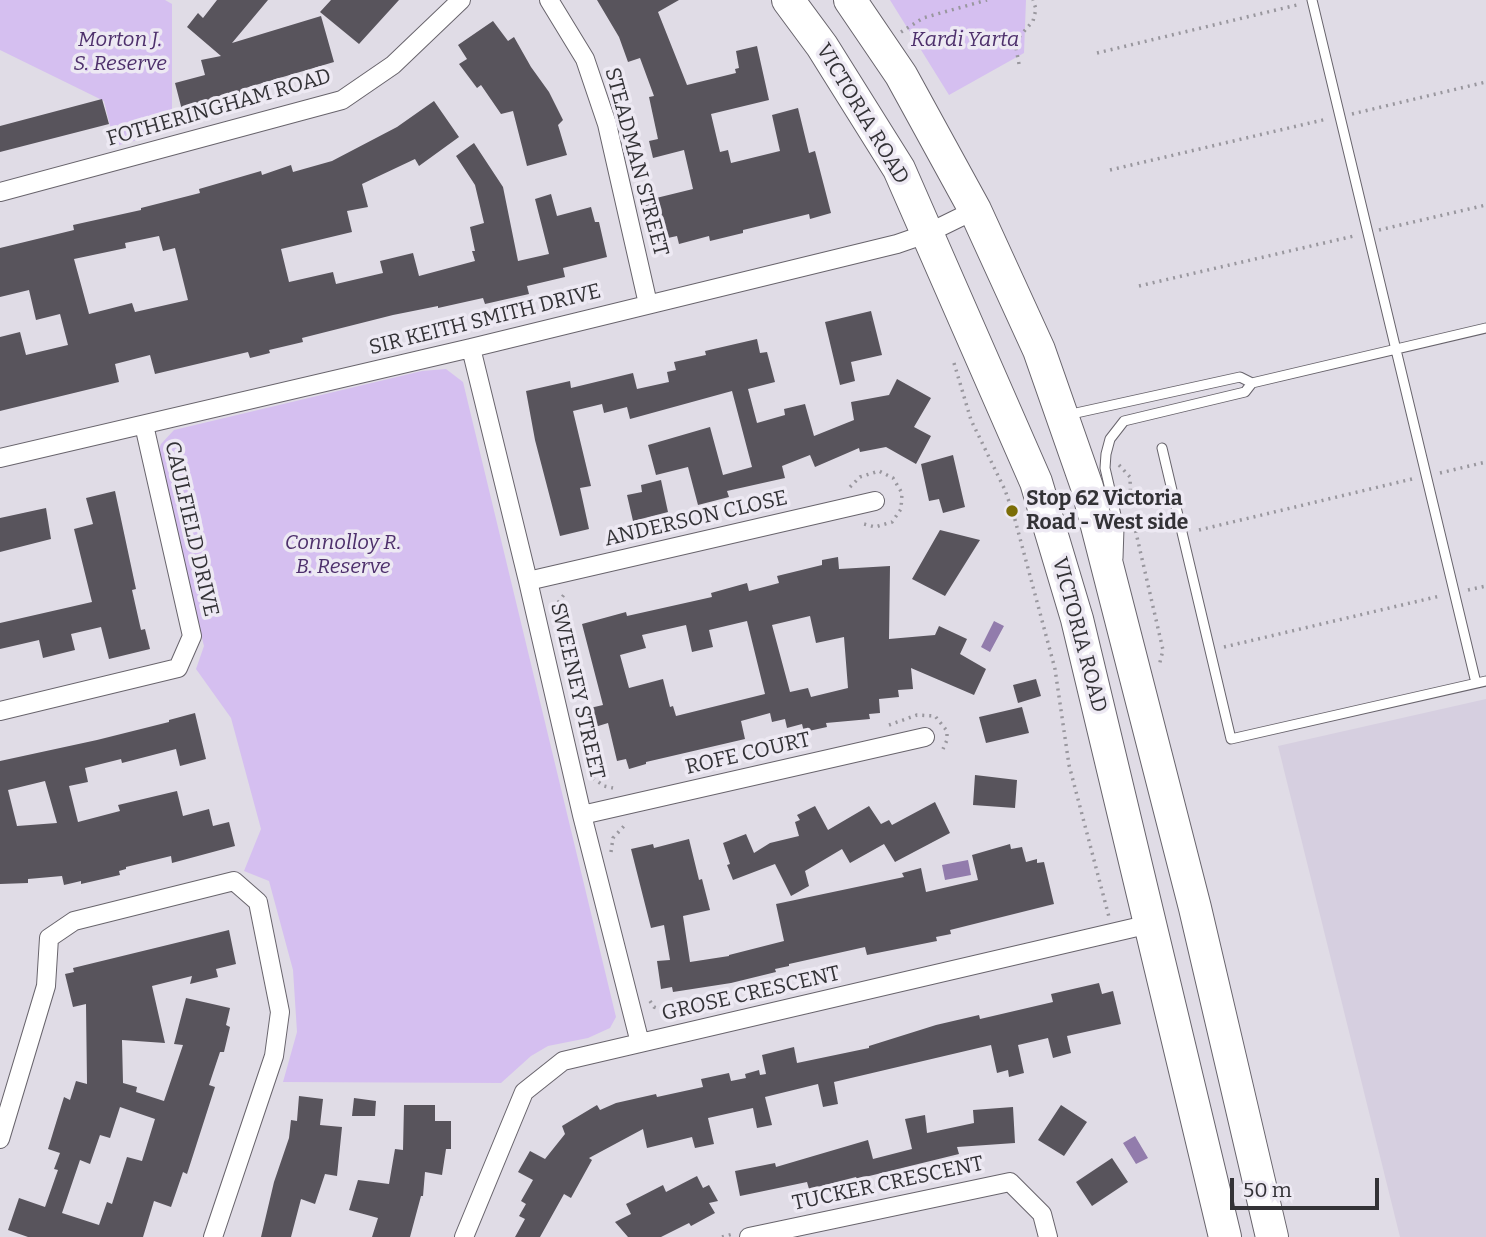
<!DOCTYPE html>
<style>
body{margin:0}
#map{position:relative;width:1486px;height:1237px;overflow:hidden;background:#e0dce6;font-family:Bitter,serif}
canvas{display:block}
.scale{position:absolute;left:1230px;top:1178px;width:149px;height:32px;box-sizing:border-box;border:4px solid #333236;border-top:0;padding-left:9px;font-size:21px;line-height:24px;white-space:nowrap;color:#333236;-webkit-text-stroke:5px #ede9f3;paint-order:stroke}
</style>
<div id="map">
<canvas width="1486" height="1237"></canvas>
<div class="scale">50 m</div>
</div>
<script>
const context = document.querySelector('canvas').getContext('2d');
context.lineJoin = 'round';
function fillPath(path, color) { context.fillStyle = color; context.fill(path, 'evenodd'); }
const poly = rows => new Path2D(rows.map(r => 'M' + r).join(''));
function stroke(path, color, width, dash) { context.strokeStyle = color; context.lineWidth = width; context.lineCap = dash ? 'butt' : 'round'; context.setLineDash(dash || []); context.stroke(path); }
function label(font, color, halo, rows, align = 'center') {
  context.font = font + ' Bitter,serif'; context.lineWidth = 7; context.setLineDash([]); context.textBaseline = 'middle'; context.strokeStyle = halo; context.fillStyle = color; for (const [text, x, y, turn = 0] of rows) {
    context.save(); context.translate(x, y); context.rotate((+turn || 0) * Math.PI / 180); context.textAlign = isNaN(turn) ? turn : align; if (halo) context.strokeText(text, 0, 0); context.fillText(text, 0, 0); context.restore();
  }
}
fillPath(poly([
 [1486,699,1486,1237,1400,1237,1278,746]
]), '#d6cfe0');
fillPath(poly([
 [0,0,165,0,172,4,172,131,115,146,104,101,0,50],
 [890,0,1026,0,1024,53,949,95],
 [446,369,463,382,616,1017,610,1028,588,1038,548,1046,531,1056,501,1083,283,1082,297,1032,293,970,269,881,244,871,261,829,231,718,196,669,204,646,156,457,161,444,174,430,422,371]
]), '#d5bff0');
fillPath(poly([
 [994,621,1004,626,990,652,981,647],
 [968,860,971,875,945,880,942,865],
 [1135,1136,1148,1158,1136,1164,1123,1143]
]), '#927cac');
fillPath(poly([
 [217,0,268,0,232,43,321,16,334,62,242,89,243,94,182,110,175,83,205,75,201,60,221,56,187,27,198,13,203,18],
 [331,0,399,0,359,44,320,12],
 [597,0,679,0,658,12,687,85,736,73,735,69,739,68,736,51,757,46,769,100,711,114,720,152,728,150,731,163,780,151,772,115,798,108,809,153,815,151,831,213,810,219,809,214,743,230,743,233,710,241,709,236,679,244,677,236,654,241,644,201,693,189,684,150,653,158,649,141,658,139,649,97,654,96,640,58,628,62,619,37],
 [493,21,508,41,514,37,531,67,549,92,563,120,558,125,567,155,527,166,513,111,501,114,481,85,477,88,459,64,467,59,458,45],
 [102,99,109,124,0,152,0,126],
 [434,101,459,137,419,166,415,159,362,184,368,207,347,211,352,232,281,249,289,282,333,272,336,284,383,273,380,261,413,253,419,276,475,261,472,251,475,251,470,227,484,223,475,185,456,156,474,143,503,187,518,261,549,254,535,199,551,194,557,216,591,207,595,222,599,222,607,257,563,268,565,277,527,286,529,294,485,304,483,298,438,308,438,306,393,315,302,338,303,342,269,350,270,353,250,358,248,352,155,374,150,355,115,364,119,382,0,411,0,337,20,332,26,355,68,345,60,314,36,320,29,290,0,297,0,248,74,230,73,225,141,210,141,208,200,193,199,189,261,171,262,175,291,165,293,172,332,161,397,127],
 [159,236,163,251,175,248,188,300,135,312,132,303,89,314,74,259,126,248,125,243],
 [871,311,882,355,851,362,855,381,840,385,825,322],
 [757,339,760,353,767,352,775,382,748,389,757,423,785,415,784,409,805,404,814,436,854,420,851,402,889,395,897,379,931,398,914,427,931,436,916,464,886,447,860,452,859,448,815,467,810,455,782,466,785,478,727,491,729,497,698,505,688,467,656,475,648,445,710,427,723,475,752,467,732,391,630,419,627,407,604,413,602,404,573,411,591,486,580,488,589,529,560,536,535,440,526,391,570,381,571,388,633,373,637,389,669,382,667,372,676,370,674,362,706,355,705,351],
 [953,455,965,507,943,513,939,499,929,501,921,464],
 [661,480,668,512,633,521,627,495,642,492,641,485],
 [115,491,136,589,132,590,141,630,145,629,150,649,109,659,101,627,71,634,75,650,43,658,39,640,0,649,0,623,92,602,74,529,93,524,86,498],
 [46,508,51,539,0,552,0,518],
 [940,530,980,540,945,596,912,579],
 [838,557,839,569,890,566,889,639,935,635,939,626,967,639,960,654,986,669,974,695,911,668,913,689,898,690,899,697,879,699,880,713,869,714,870,719,826,723,827,727,804,732,802,724,787,728,785,719,772,722,770,713,741,721,745,739,646,762,646,764,629,769,626,759,617,761,608,723,595,727,590,708,603,705,582,624,626,612,627,616,712,597,711,593,747,583,749,591,779,583,777,576,822,565,822,560],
 [810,616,816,643,844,637,848,688,811,697,808,688,790,692,772,625],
 [747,621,765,694,676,716,673,706,670,707,663,679,629,688,620,655,646,648,642,635,686,625,692,652,713,647,709,630],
 [1036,679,1041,696,1018,703,1013,685],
 [1022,707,1029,733,986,743,979,717],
 [195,713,206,759,180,766,176,749,122,763,121,759,85,768,88,782,69,786,78,822,120,811,118,805,177,791,183,816,209,809,213,826,229,822,235,846,172,863,171,856,126,867,126,869,119,871,120,875,81,884,81,881,64,885,62,876,28,879,28,883,0,884,0,761,97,740,169,722,169,720],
 [45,781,57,823,17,826,8,790],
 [975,775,1017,780,1015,808,973,805],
 [935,802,950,833,895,862,884,844,850,863,842,849,805,871,809,886,791,896,775,864,733,880,727,865,730,864,723,843,746,834,754,853,770,843,799,836,795,822,800,820,797,815,815,806,828,830,869,806,881,824,889,820,892,825],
 [689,839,699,880,702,879,710,910,683,916,690,962,729,956,729,955,784,941,776,904,904,877,902,873,921,868,926,892,978,880,972,855,1010,844,1011,849,1022,847,1026,862,1037,859,1037,863,1044,862,1054,904,950,930,951,934,936,937,937,941,867,955,865,947,789,964,789,966,775,969,776,972,731,983,673,992,672,987,661,989,657,961,670,960,664,925,651,928,631,849,653,844,654,848],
 [229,930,236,964,216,969,218,977,190,984,192,976,152,986,165,1043,122,1040,123,1083,137,1087,136,1092,164,1101,183,1045,174,1044,186,998,230,1008,226,1025,230,1027,224,1052,220,1052,209,1085,215,1087,187,1174,183,1172,171,1207,154,1201,143,1237,28,1237,8,1230,19,1198,45,1207,58,1170,54,1169,60,1153,48,1149,64,1097,70,1100,76,1081,87,1084,86,1004,73,1007,65,974,74,972,73,968],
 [120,1107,155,1119,142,1161,127,1157,112,1204,107,1202,99,1225,62,1213,80,1160,90,1164,100,1135,110,1138],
 [1099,983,1102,994,1113,991,1121,1024,1067,1036,1071,1053,1053,1058,1048,1038,1018,1045,1024,1073,1009,1077,1008,1070,997,1073,991,1045,834,1082,838,1104,823,1107,818,1084,765,1097,772,1125,757,1128,753,1108,708,1118,714,1144,695,1148,692,1137,647,1148,643,1129,589,1158,592,1160,571,1198,564,1194,540,1237,515,1237,525,1219,519,1216,526,1204,521,1201,533,1180,518,1172,530,1151,545,1159,565,1134,562,1126,597,1105,600,1110,616,1103,656,1094,657,1097,703,1087,701,1079,729,1073,731,1081,746,1078,745,1074,759,1070,760,1075,766,1074,762,1055,794,1047,797,1063,869,1048,869,1046,936,1025,979,1015,980,1019,1053,1002,1051,994],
 [299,1096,323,1099,320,1125,342,1127,337,1176,325,1174,315,1204,301,1199,291,1237,261,1237,274,1182,289,1138,291,1120,297,1121],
 [354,1098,376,1101,375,1116,352,1116],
 [404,1105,435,1105,435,1121,451,1121,451,1149,446,1149,442,1175,425,1172,423,1196,421,1196,410,1237,372,1237,378,1218,349,1210,358,1180,389,1184,395,1149,403,1150],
 [1061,1105,1087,1122,1064,1156,1038,1140],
 [1013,1107,1015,1143,957,1147,959,1154,857,1179,856,1177,809,1189,807,1182,740,1196,735,1171,775,1163,776,1167,868,1140,873,1159,912,1149,905,1119,925,1115,927,1133,974,1123,973,1110],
 [1112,1158,1128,1182,1092,1206,1076,1182],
 [697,1176,703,1188,709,1185,718,1201,709,1203,715,1213,691,1226,689,1223,661,1237,628,1237,615,1222,631,1214,626,1204,663,1185,666,1192]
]), '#58545c');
const lane = poly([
 [1312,0,1476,683],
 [1067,415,1240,377,1252,383],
 [1162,448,1231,739,1486,681],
 [1118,558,1119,528,1105,468,1106,454,1110,439,1124,421,1245,392,1252,383,1486,328]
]);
const street = poly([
 [549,0,585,59,607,124,648,304],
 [0,192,342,100,393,65,461,0],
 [471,348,528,581,582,815,640,1043],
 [0,458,471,348,897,244,926,234,975,210],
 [528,581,875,501],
 [0,711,178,668,192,636,144,425],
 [582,815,925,737],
 [0,1139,46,986,49,938,74,921,234,881,258,902,280,1012,274,1056,213,1237],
 [464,1237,524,1092,563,1061,1150,924],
 [749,1237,1010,1182,1042,1214,1048,1237]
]);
const highway = poly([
 [788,0,822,46,899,169,1036,482,1077,619,1225,1237],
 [850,0,901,75,975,210,1039,350,1087,487,1195,908,1272,1237]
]);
stroke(lane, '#68646c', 11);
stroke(street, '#68646c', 20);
stroke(highway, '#68646c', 34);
stroke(poly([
 [901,32,923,18,987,0],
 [1097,53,1301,4],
 [1019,64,1016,48,1020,36,1033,21,1036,9,1033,0],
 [1352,114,1486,82],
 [1110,170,1327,119],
 [1379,230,1486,205],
 [1139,286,1354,236],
 [954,363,971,420,1005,490,1014,516,1055,669,1069,765,1109,917],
 [1119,465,1130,477,1131,509],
 [1440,473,1486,462],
 [850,487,860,477,879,471,893,478,902,493,901,509,892,522,875,527,864,524],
 [1134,524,1163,650,1159,666],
 [1199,530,1412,479],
 [1468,590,1486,586],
 [554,608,566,592],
 [1224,647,1440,596],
 [889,725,917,715,935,716,947,731,947,740,943,749],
 [593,778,604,786,613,788],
 [611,852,613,838,624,826],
 [650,1001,654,1007,676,1015],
 [722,1237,733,1234]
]), '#99979e', 3.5, [2, 5]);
stroke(lane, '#fff', 9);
stroke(street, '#fff', 18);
stroke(highway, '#fff', 32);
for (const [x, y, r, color] of [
 [1012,511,7,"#7b6d07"]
]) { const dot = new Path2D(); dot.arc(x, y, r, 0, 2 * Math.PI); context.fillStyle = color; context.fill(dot); stroke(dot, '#ede9f3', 2.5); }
label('italic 21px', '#4e306c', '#ede9f3', [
 ["Morton J.",120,40],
 ["S. Reserve",120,64],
 ["Kardi Yarta",965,40],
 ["Connolloy R.",343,543],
 ["B. Reserve",343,567]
]);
label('21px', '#333236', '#ede9f3', [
 ["FOTHERINGHAM ROAD",219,108,-16],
 ["VICTORIA ROAD",862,114,59],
 ["STEADMAN STREET",636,162,75],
 ["SIR KEITH SMITH DRIVE",485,320,-14],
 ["ANDERSON CLOSE",696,519,-13],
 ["CAULFIELD DRIVE",191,529,77],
 ["VICTORIA ROAD",1079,635,75],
 ["SWEENEY STREET",577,691,77],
 ["ROFE COURT",748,754,-13],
 ["GROSE CRESCENT",751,994,-13],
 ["TUCKER CRESCENT",888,1184,-12]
]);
label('bold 21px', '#333236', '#ede9f3', [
 ["Stop 62 Victoria",1026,499],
 ["Road - West side",1026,523]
], 'left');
</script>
